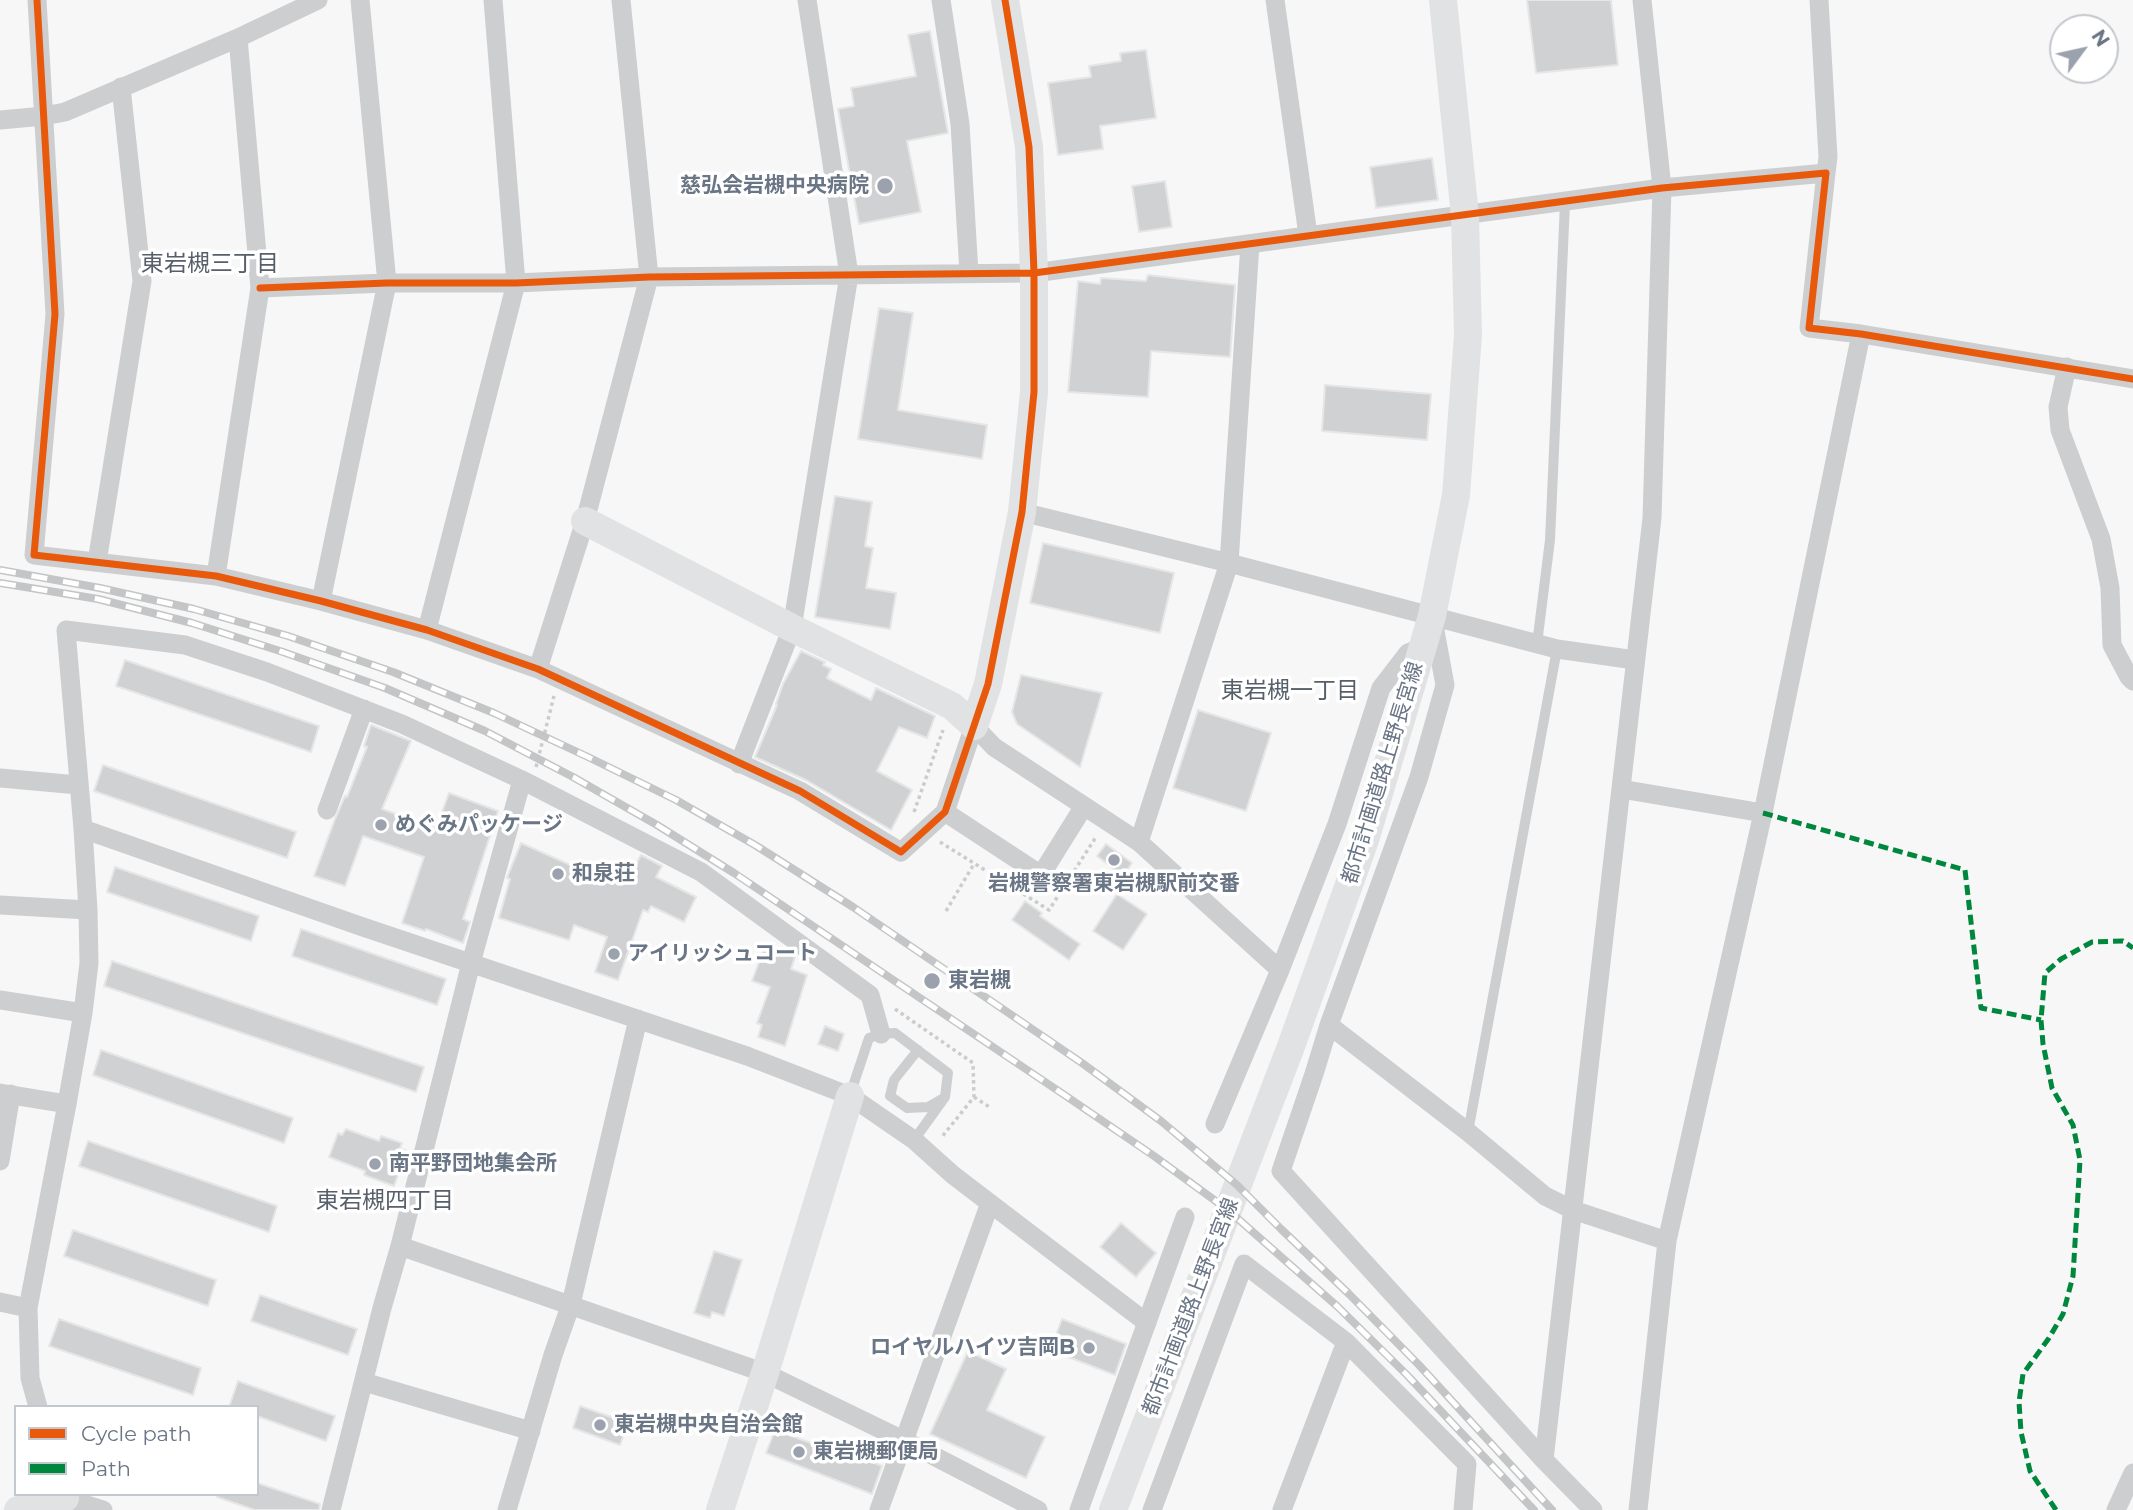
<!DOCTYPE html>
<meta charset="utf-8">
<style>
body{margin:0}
#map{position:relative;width:2133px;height:1510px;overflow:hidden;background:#f7f7f7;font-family:Montserrat,sans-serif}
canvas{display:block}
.legend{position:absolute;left:14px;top:1405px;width:245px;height:91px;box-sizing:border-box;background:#fff;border:2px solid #c3c8ce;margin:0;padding:9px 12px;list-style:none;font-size:21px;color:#6a7585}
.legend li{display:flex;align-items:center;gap:14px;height:35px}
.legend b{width:35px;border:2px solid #c3c8ce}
.north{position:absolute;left:2049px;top:14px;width:70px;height:70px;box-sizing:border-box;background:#fff;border:2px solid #c3c8ce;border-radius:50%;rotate:57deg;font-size:19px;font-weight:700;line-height:28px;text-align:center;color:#6a7585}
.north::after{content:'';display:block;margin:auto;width:24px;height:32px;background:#9ba2ad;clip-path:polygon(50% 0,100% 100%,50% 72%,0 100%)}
</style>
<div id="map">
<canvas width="2133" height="1510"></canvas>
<ul class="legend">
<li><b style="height:9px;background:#e8590c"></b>Cycle path</li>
<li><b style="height:9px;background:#00873e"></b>Path</li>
</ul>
<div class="north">N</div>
</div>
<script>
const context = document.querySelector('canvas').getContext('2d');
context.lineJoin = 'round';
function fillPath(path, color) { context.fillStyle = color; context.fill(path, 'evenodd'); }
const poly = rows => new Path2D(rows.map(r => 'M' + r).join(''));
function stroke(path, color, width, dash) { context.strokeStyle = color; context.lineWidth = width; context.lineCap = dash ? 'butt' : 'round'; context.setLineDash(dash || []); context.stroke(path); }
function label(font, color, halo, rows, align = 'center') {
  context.font = font + ' Montserrat,"Noto Sans JP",sans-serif'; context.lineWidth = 7; context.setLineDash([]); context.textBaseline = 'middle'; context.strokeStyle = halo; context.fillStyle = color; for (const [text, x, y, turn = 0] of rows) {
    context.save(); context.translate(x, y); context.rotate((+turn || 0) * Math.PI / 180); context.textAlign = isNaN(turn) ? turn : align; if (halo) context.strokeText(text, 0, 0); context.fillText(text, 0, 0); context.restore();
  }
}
const building = poly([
 [1527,0,1611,0,1618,65,1536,73,1527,0],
 [930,31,948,133,907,141,921,212,859,224,838,109,854,106,851,88,916,76,908,35,930,31],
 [1146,50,1156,118,1100,126,1103,149,1058,155,1048,83,1091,77,1089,66,1121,61,1120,53,1146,50],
 [1432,158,1438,200,1376,208,1370,167,1432,158],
 [1165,181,1172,227,1139,232,1132,186,1165,181],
 [1148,275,1235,285,1230,357,1151,351,1148,397,1068,392,1078,281,1100,284,1101,278,1146,281,1148,275],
 [879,308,913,313,898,410,987,425,982,459,858,439,879,308],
 [1325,385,1431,394,1427,440,1322,431,1325,385],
 [835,496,872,502,865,546,873,548,866,588,896,593,890,629,815,617,835,496],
 [1043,543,1174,573,1160,633,1030,603,1043,543],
 [801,651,825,662,823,665,831,669,827,678,871,700,876,688,935,716,927,738,899,727,877,771,912,790,891,830,806,780,755,757,777,705,776,704,783,684,801,651],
 [125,660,319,726,311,752,116,686,125,660],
 [1021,675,1102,693,1080,767,1017,724,1012,712,1021,675],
 [1198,710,1271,733,1246,811,1173,788,1198,710],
 [371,725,411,741,382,809,436,828,449,793,498,811,463,919,470,922,463,943,426,929,425,931,402,923,424,857,363,836,345,886,314,876,335,819,345,796,347,797,367,747,364,746,371,725],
 [103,765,296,832,287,858,94,791,103,765],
 [521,843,613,884,616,879,621,882,624,875,629,878,641,855,662,866,656,877,696,897,684,922,651,906,648,912,643,910,618,980,595,972,607,937,574,925,569,940,499,918,510,879,507,878,510,870,521,843],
 [1106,844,1132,863,1123,876,1097,856,1106,844],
 [115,867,259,916,251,941,107,892,115,867],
 [1117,894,1147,914,1123,950,1093,931,1117,894],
 [1025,901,1042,913,1040,916,1080,944,1069,960,1012,920,1025,901],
 [301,929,446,979,437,1005,292,956,301,929],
 [765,946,795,957,791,969,807,975,785,1046,758,1037,762,1025,757,1023,770,987,752,981,765,946],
 [112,961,424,1067,416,1092,104,986,112,961],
 [825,1026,844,1034,838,1051,818,1044,825,1026],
 [101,1050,293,1118,284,1143,93,1075,101,1050],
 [346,1129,379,1141,381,1136,402,1143,400,1148,407,1151,394,1186,364,1175,365,1171,329,1157,338,1133,342,1135,346,1129],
 [88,1141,277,1206,269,1232,79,1166,88,1141],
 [1121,1223,1156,1253,1136,1277,1100,1247,1121,1223],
 [73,1230,216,1280,208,1306,64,1256,73,1230],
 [714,1251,742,1260,724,1316,712,1312,710,1318,694,1313,714,1251],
 [260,1295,357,1329,348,1355,251,1321,260,1295],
 [59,1319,201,1368,193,1395,49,1346,59,1319],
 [1062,1319,1126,1344,1115,1375,1050,1350,1062,1319],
 [968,1351,1006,1369,987,1410,1045,1437,1026,1478,930,1434,968,1351],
 [238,1381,335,1416,326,1441,257,1416,257,1407,229,1407,238,1381],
 [580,1406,628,1423,620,1445,573,1428,580,1406],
 [775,1430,836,1452,837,1448,882,1466,872,1494,766,1453,775,1430],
 [257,1483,320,1504,319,1510,255,1510,217,1497,217,1494,257,1494,257,1483]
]);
fillPath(building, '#d0d1d2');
stroke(building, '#e6e6e6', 2);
stroke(poly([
 [536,767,554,696],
 [914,812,943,730],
 [940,842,1049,910,1096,837],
 [946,911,974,864],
 [895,1009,973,1063,974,1097,941,1138],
 [974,1097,991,1108]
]), '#cbcccc', 3.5, [3.5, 3.5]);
stroke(poly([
 [1537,644,1550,540,1565,203],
 [918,1050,894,1080,890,1096,907,1108,928,1107,942,1099],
 [850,1095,869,1038,881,1034,895,1033,948,1073,945,1097,914,1140],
 [1468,1132,1557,649]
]), '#cdced0', 10);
stroke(poly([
 [37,0,55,314,34,555,216,576,321,601,427,630,538,669,800,791,901,852,945,812,974,726,994,747,1139,842,1280,970],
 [941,0,960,124,969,273],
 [1275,0,1308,235],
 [1819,0,1828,157,1826,173],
 [0,120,44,116,65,112,238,38,318,0],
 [260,288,387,283,516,283,649,277,1034,273,1662,188,1826,173,1809,328,1861,334,2133,379],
 [2067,367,2058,407,2060,430,2101,539,2110,588,2112,645,2129,677,2133,681],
 [1022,512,1229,563,1557,649,1635,660],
 [97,562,142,281,121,87],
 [216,576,260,288,238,38],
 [321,601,387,283,360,0],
 [1433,620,1445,685,1419,777,1329,1025,1314,1074,1281,1171,1544,1460,1593,1510],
 [427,630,516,283,493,0],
 [538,669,585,521,649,277,621,0],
 [739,764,792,628,849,275,807,0],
 [0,778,78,785],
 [522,780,701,872,870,995,881,1034],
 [1621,789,1763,813],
 [327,810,364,709],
 [945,812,1041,875,1084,806],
 [83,829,363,927,747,1056,850,1096,914,1140,953,1175,1147,1323],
 [1139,842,1229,563,1250,244],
 [0,905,88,910],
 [0,1000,83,1013],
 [1329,1025,1468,1132,1545,1196,1573,1210,1667,1241],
 [0,1093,67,1104],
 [1215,1124,1280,970,1337,824,1381,688,1408,653,1423,647],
 [0,1161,11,1094],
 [400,1246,765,1373,903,1440,1038,1510],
 [0,1302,28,1308],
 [364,1382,531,1431],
 [38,1407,30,1378,28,1308,67,1104,83,1013,89,963,88,910,83,829,66,630,185,645,267,672,402,724,522,780,471,963,400,1246,382,1308,331,1510],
 [1544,1460,1652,518,1662,188,1642,0],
 [65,1498,103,1510],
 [507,1510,553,1355,571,1304,638,1019],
 [879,1510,990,1203],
 [1079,1510,1185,1217],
 [1152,1510,1244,1264,1346,1342,1467,1464,1463,1510],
 [1282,1510,1346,1342],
 [1638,1510,1667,1241,1763,813,1861,334],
 [2116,1510,2133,1473]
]), '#cdced0', 19);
stroke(poly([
 [585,521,792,628,952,706,974,726,988,684,1022,512,1034,392,1034,273,1029,147,1005,0],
 [18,1510,65,1498],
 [720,1510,765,1373,850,1096],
 [1113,1510,1290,1049,1365,840,1432,616,1456,495,1468,335,1465,216,1443,0]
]), '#e1e2e3', 28);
const rail = poly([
 [0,570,100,588,194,609,288,636,393,672,494,713,588,757,676,800,755,845,853,907,1082,1063,1161,1121,1237,1185,1281,1229,1349,1294,1419,1365,1552,1510],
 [0,583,98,599,192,623,283,652,385,688,485,731,573,777,657,825,734,873,1063,1094,1154,1156,1228,1210,1338,1307,1407,1375,1534,1510]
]);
stroke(rail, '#c4c5c6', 8);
stroke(rail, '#fff', 5, [16]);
stroke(poly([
 [1763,813,1965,870,1981,1008,2041,1020],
 [2056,1510,2030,1471,2021,1432,2019,1402,2023,1374,2049,1338,2063,1314,2073,1276,2080,1160,2073,1125,2052,1088,2043,1044,2041,1020,2045,973,2061,959,2092,942,2123,941,2133,948]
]), '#00873e', 5, [10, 5]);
stroke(poly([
 [37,0,55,314,34,555,216,576,321,601,427,630,538,669,800,791,901,852,945,812,988,684,1022,512,1034,392,1034,273,1029,147,1005,0],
 [260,288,387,283,516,283,649,277,1034,273,1662,188,1826,173,1809,328,1861,334,2133,379]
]), '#e8590c', 7);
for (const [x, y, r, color] of [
 [885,186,9,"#9ba2ad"],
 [381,825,7,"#9ba2ad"],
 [1114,860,7,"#9ba2ad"],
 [558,874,7,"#9ba2ad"],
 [614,954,7,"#9ba2ad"],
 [932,981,9,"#9ba2ad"],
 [375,1164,7,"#9ba2ad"],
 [1089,1348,7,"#9ba2ad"],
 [600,1425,7,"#9ba2ad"],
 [799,1452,7,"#9ba2ad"]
]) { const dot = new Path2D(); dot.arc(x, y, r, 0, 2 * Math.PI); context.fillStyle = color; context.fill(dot); stroke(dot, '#fff', 2.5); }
label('bold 21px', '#6a7585', '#fff', [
 ["慈弘会岩槻中央病院",869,186,"right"],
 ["めぐみパッケージ",395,825],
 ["和泉荘",572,874],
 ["岩槻警察署東岩槻駅前交番",1114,884,"center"],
 ["アイリッシュコート",628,954],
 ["東岩槻",948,981],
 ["南平野団地集会所",389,1164],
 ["ロイヤルハイツ吉岡B",1075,1348,"right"],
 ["東岩槻中央自治会館",614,1425],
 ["東岩槻郵便局",813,1452]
], 'left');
label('21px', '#6a7585', '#fff', [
 ["都市計画道路上野長宮線",1383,773,-73],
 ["都市計画道路上野長宮線",1191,1307,-69]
]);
label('23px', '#575f6a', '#fff', [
 ["東岩槻三丁目",210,264],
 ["東岩槻一丁目",1290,691],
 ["東岩槻四丁目",385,1201]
]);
</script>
